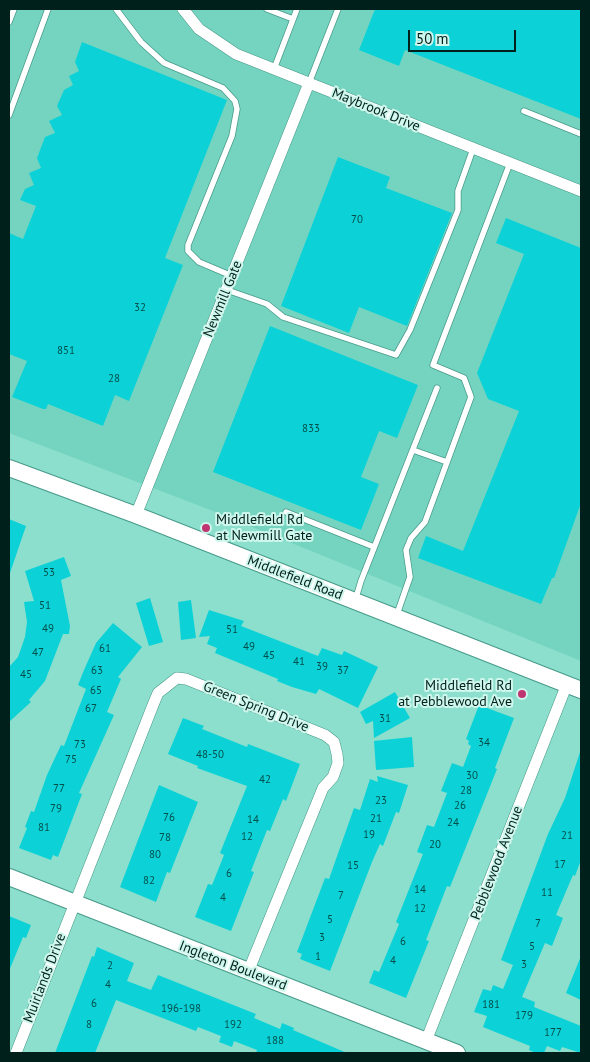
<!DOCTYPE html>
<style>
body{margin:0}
#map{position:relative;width:590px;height:1062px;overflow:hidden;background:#8cdfcc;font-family:"PT Sans",sans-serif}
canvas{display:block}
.frame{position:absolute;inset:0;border:10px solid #00211b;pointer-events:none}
.scale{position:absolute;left:408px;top:30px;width:108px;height:22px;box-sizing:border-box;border:2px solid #00211b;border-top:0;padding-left:6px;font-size:15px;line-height:18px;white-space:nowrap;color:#00211b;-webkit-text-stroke:4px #cff7ed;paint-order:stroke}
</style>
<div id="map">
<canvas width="590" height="1062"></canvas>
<div class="frame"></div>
<div class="scale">50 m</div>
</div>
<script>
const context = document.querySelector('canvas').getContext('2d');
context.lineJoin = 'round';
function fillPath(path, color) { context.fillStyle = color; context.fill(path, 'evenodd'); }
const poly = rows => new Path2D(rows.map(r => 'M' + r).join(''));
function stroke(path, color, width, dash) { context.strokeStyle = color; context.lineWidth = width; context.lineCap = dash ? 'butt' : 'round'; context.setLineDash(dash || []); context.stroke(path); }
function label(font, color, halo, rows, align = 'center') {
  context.font = font + ' "PT Sans",sans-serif'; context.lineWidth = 4; context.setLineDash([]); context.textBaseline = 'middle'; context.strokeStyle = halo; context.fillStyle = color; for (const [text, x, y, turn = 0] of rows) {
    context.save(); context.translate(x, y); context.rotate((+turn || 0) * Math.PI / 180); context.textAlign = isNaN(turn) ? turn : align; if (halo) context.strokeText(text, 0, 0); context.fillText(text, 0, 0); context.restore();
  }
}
fillPath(poly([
 [9,9,581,9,581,661,213,511,9,433]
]), '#75d4c0');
fillPath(poly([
 [375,9,581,9,581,119,405,50,399,66,359,50],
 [82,42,227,100,165,258,183,265,129,401,115,395,103,426,48,404,46,409,43,409,12,397,27,361,9,354,9,233,23,239,36,206,20,200,25,189,34,185,29,173,41,168,37,158,45,137,55,133,49,121,62,115,57,106,64,90,73,85,69,76,79,71,75,62],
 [338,157,390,177,386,188,452,213,407,326,359,307,349,333,281,306],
 [506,218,581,248,581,503,554,578,552,578,541,604,418,558,426,536,463,551,519,411,488,399,477,373,524,254,496,243],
 [270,326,418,385,397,438,379,431,361,477,379,484,361,530,213,472],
 [9,519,26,526,10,573,9,573],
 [64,557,71,576,61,580,70,626,69,634,63,634,45,681,29,700,31,702,9,722,9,667,18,657,25,637,27,622,24,602,34,601,25,571],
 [150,598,163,642,149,646,136,603],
 [191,600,196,638,181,640,178,602],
 [209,610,244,621,241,626,318,656,322,648,342,655,344,651,378,667,358,708,319,689,316,694,292,687,277,681,278,679,215,653,217,648,207,644,210,636,199,637],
 [113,623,142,647,118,677,121,679,107,712,114,715,79,793,82,794,77,807,58,857,53,855,51,860,19,848,27,828,25,827,31,811,34,812,47,775,61,745,64,746,86,689,78,685,84,670,96,643],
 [395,692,410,718,374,738,373,721,366,724,360,712],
 [479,705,514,718,495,768,497,769,450,887,447,886,426,940,429,941,406,998,369,983,374,970,379,972,399,924,396,922,423,854,417,852,427,825,434,827,447,793,441,791,452,763,463,767,471,746,468,744,469,741,466,739],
 [183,718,204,726,202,729,247,747,248,744,300,764,286,801,283,799,270,831,267,830,251,871,254,872,231,931,195,917,208,884,212,885,224,855,220,853,247,786,197,768,198,766,168,754],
 [412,737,414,767,376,770,374,741],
 [580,752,581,860,575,876,573,875,556,915,563,918,552,946,545,943,522,997,535,1002,534,1007,581,1026,581,1053,562,1047,560,1051,547,1046,544,1053,536,1053,529,1050,530,1046,483,1027,487,1016,474,1012,483,989,491,991,493,985,503,989,513,965,501,960,548,834,565,798],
 [377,776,408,785,399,813,396,812,383,846,380,844,372,862,330,971,300,959,302,954,297,952,325,878,329,879,354,808,360,810,370,779,378,782],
 [159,785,198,802,170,873,167,872,156,902,120,887],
 [9,916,31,925,26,938,23,937,9,971],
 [97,947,134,963,127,981,151,990,158,975,256,1014,254,1018,280,1029,282,1023,294,1028,293,1030,347,1053,256,1053,257,1050,234,1041,232,1047,219,1042,221,1036,198,1027,196,1031,116,1000,95,1053,55,1053,92,956,94,957],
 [581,956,581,1000,566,993]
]), '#0cd2d7');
const lane = poly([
 [116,9,141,42,164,63,223,88,235,101,237,109,232,136,188,245,188,251,199,262,232,276],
 [267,9,293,19],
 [9,22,14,9],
 [274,69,297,9],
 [309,83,338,9],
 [524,111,581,134],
 [9,115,48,9],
 [227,290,267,304,283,317,396,355,410,330,458,210,458,191,473,149],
 [413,450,447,462],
 [286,512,374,547],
 [355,601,361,581,437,388],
 [396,617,410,577,406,550,411,538,425,522,471,397,464,378,433,365,510,163]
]);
const street = poly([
 [183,9,199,29,236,54,581,191],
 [136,515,309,83],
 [426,1041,567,684],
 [16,1053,153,705,158,693,177,678,186,679,325,735,334,742,337,754,338,763,333,777,323,788,248,972]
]);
const secondary = poly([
 [9,468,136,515,581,690],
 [9,877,457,1053]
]);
stroke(lane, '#469a89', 7);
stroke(street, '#469a89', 12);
stroke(secondary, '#469a89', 18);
stroke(lane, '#fff', 5.5);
stroke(street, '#fff', 11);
stroke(secondary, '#fff', 16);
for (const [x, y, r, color] of [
 [206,528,5,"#be3571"],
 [522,694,5,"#be3571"]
]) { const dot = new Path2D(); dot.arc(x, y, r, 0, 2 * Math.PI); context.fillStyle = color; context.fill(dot); stroke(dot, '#cff7ed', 2); }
label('11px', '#034d4a', null, [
 ["70",357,220],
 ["32",140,308],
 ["851",66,351],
 ["28",114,379],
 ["833",311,429],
 ["53",49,573],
 ["51",45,606],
 ["49",48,629],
 ["51",232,630],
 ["49",249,647],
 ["61",105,649],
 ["47",38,653],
 ["45",269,656],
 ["41",299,662],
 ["39",322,667],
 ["63",97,671],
 ["37",343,671],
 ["45",26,675],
 ["65",96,691],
 ["67",91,709],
 ["31",385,719],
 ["34",484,743],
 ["73",80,745],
 ["48-50",210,755],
 ["75",71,760],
 ["30",472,776],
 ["42",265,780],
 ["77",59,789],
 ["28",466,791],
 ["23",381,801],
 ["26",460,806],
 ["79",56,809],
 ["76",169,818],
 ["21",376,819],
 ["14",253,820],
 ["24",453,823],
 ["81",44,828],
 ["19",369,835],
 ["21",567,836],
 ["12",247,837],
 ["78",165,838],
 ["20",435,845],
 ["80",155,855],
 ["17",560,865],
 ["15",353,866],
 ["6",229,874],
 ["82",149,881],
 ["14",420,890],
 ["11",547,893],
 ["7",341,896],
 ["4",223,898],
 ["12",420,909],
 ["5",330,920],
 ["7",538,924],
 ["3",322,938],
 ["6",403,942],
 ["5",532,947],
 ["1",318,957],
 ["4",393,961],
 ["3",524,965],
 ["2",110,966],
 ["4",108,985],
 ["6",94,1004],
 ["181",491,1005],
 ["196-198",181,1009],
 ["179",524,1016],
 ["8",89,1025],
 ["192",233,1025],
 ["177",553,1033],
 ["188",275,1041]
]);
label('14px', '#00211b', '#cff7ed', [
 ["Maybrook Drive",376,110,22],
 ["Newmill Gate",223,299,-68],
 ["Middlefield Road",295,578,21],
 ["Green Spring Drive",256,707,22],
 ["Pebblewood Avenue",497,863,-69],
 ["Ingleton Boulevard",233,966,21],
 ["Muirlands Drive",45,978,-69]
]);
label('14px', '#00211b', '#cff7ed', [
 ["Middlefield Rd",216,520],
 ["at Newmill Gate",216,536],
 ["Middlefield Rd",512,686,"right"],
 ["at Pebblewood Ave",512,702,"right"]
], 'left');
</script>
